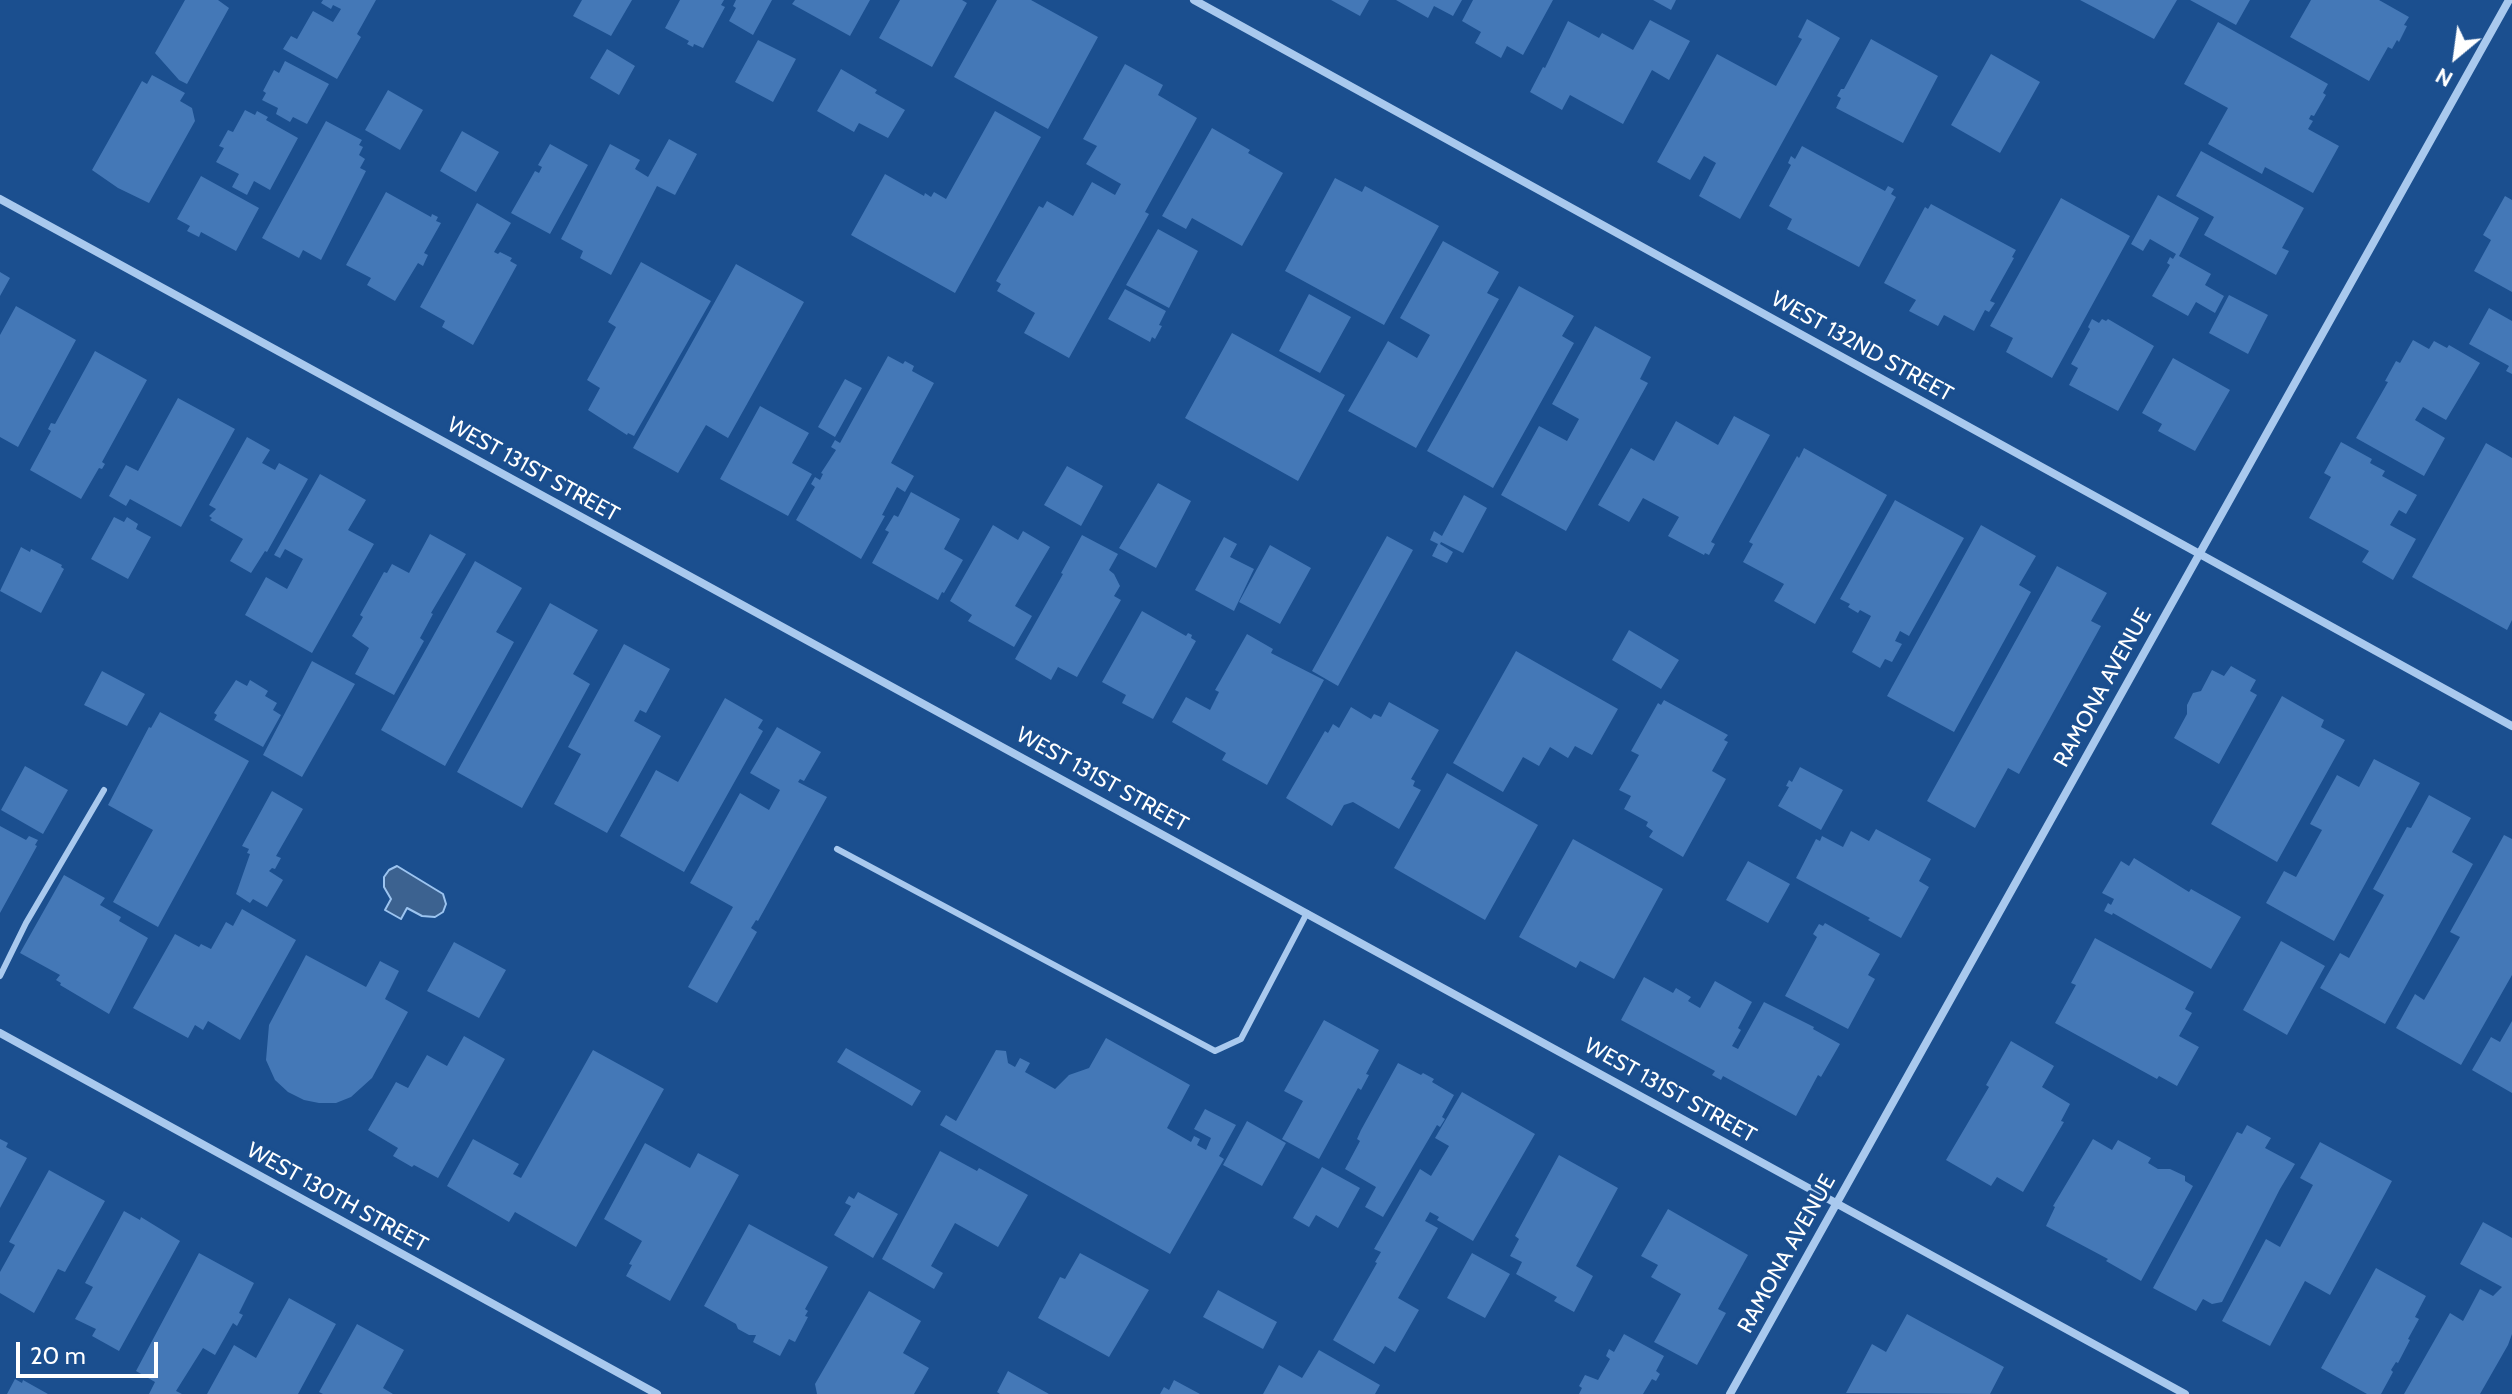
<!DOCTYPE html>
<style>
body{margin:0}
#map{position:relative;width:2512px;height:1394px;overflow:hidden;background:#1b4f8f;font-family:Cabin,sans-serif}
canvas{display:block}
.north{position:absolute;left:2416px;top:16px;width:80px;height:80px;-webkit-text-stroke:6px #1b4f8f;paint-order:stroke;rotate:209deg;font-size:22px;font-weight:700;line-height:32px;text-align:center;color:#fff}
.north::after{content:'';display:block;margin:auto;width:28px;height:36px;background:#fff;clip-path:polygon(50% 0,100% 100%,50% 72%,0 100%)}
.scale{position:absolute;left:16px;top:1342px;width:142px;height:36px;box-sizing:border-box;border:4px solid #fff;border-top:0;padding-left:10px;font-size:24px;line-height:28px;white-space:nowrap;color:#fff;-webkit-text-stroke:6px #1b4f8f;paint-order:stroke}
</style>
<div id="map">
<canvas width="2512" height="1394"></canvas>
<div class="north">N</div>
<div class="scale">20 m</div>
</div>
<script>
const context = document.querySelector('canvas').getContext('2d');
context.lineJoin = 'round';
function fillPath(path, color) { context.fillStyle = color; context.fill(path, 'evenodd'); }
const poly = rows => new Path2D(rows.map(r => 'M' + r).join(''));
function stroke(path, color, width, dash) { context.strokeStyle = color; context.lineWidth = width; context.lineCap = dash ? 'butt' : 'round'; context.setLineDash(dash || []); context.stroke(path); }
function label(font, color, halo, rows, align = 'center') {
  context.font = font + ' Cabin,sans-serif'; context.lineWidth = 7; context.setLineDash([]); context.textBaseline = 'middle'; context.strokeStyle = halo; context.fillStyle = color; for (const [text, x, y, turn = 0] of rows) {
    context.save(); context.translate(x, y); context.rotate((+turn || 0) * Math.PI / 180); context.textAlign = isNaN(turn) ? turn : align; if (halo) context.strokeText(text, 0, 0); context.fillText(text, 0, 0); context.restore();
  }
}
const water = poly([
 [397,866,443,894,446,904,443,912,435,917,422,916,407,908,401,919,385,910,391,899,384,887,384,877,389,870,397,866]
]);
fillPath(water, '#3c6290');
stroke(water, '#9cc4f0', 2);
fillPath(poly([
 [185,0,218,0,229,8,187,84,179,80,155,53],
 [323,0,376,0,357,34,361,37,337,79,283,49,291,36,297,39,313,11,333,22,341,9,333,5,331,9,321,3],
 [582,0,632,0,611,36,573,16],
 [680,0,724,0,721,5,725,7,703,48,694,44,693,47,687,44,689,41,665,28],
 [736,0,772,0,753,35,729,21,736,8,733,6],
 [795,0,870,0,850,36,792,4],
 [900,0,962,0,967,3,932,67,879,38],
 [997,0,1031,0,1098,37,1048,129,954,77],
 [1331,0,1369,0,1360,16],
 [1396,0,1462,0,1453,16,1434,6,1428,18],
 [1473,0,1553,0,1523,55,1507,46,1501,58,1475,43,1481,32,1462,21],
 [1653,0,1676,0,1671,10],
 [2080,0,2177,0,2154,39],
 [2190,0,2250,0,2236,25],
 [2311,0,2379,0,2409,17,2404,25,2407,26,2399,42,2397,40,2392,49,2388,47,2369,81,2290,37],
 [1807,19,1840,38,1740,219,1699,196,1716,163,1704,156,1690,180,1657,162,1717,54,1776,86,1802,39,1798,37],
 [1650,20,1690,41,1669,80,1652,70,1623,124,1570,95,1562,110,1530,92,1543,67,1545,68,1568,21,1599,38,1602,33,1633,50],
 [2218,22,2328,84,2323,93,2326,95,2314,116,2311,115,2309,119,2313,121,2308,129,2339,146,2313,193,2265,167,2262,174,2208,144,2228,108,2184,84],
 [1871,39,1938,76,1903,143,1836,108,1841,98,1837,96,1841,89,1844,89],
 [758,40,796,59,773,102,735,82],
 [607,49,635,66,619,95,590,78],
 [1991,54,2040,82,2000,153,1951,125],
 [285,61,329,84,307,124,293,117,290,122,276,114,278,108,262,100,266,93,263,91,274,70,279,73],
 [1125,64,1163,85,1158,95,1197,118,1145,212,1149,214,1069,358,1024,333,1035,313,997,291,1001,284,996,281,1039,206,1043,208,1047,201,1073,216,1092,182,1115,195,1121,184,1086,164,1097,146,1083,139],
 [841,69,877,90,875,93,905,110,888,138,859,123,854,132,817,111],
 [152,75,185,93,180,101,192,108,195,121,149,203,118,188,92,170,142,81,147,84],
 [388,90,423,110,400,150,365,130],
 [245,110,255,115,257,111,268,117,266,120,298,138,270,190,254,181,247,195,232,187,239,174,216,162,224,148,219,146,228,130,233,132],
 [995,111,1041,137,955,293,851,235,885,174,924,196,925,193,931,197,934,192,946,199],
 [326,121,362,140,359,145,363,147,359,155,365,159,360,168,366,171,321,260,303,250,299,258,262,238],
 [1212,128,1250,150,1248,153,1283,173,1242,246,1192,218,1186,229,1162,216],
 [462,131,499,152,476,192,440,171],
 [669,139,697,154,675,195,657,186,611,275,580,258,583,251,561,239,610,144,640,160,635,169,648,177],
 [550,144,588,165,550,234,511,213,535,171,539,173,542,167,538,165],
 [1802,146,1885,191,1888,186,1894,189,1891,194,1896,197,1859,267,1787,229,1792,219,1769,206,1791,165,1788,163,1791,156,1795,159],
 [2201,151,2304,208,2282,248,2289,251,2276,275,2204,235,2214,217,2176,196],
 [201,176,259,208,236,251,201,232,199,237,187,231,190,226,177,219],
 [1335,178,1362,192,1365,186,1439,226,1384,325,1285,271],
 [386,192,431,217,432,214,438,217,436,221,441,223,424,253,428,255,423,266,418,263,395,301,367,285,371,278,346,265],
 [2158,195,2199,218,2179,256,2211,274,2205,285,2224,296,2215,313,2196,302,2188,316,2152,296,2170,265,2167,263,2170,257,2173,259,2176,254,2150,239,2143,251,2131,244],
 [2505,196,2512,200,2512,292,2474,271,2491,240,2483,235],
 [2061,198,2130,236,2052,378,2006,352,2013,338,1990,326],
 [477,203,511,223,494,252,498,254,500,252,512,258,510,261,517,265,473,345,442,327,445,321,420,307],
 [1931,204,2016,250,2012,257,2014,258,1990,301,1995,303,1989,312,1985,310,1974,331,1944,315,1938,326,1909,311,1916,300,1884,283,1925,207,1928,209],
 [1158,229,1198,251,1169,308,1126,285],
 [1443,241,1499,272,1487,293,1499,299,1416,448,1348,411,1388,341,1417,358,1430,335,1400,318],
 [641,262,711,301,634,436,628,433,627,435,588,410,600,388,587,380,616,327,608,322],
 [736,264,804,302,728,438,706,425,678,473,633,448],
 [0,272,10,278,0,296],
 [1519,286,1574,316,1562,336,1574,343,1493,488,1427,451],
 [1125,289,1166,311,1159,325,1162,326,1155,339,1152,337,1150,342,1108,319],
 [1309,294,1351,317,1320,373,1279,351],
 [2229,295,2268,315,2248,354,2209,333],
 [16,306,76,340,18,447,0,437,0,335],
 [2489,308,2512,321,2512,374,2506,371,2509,366,2469,344],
 [2092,319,2099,323,2102,319,2106,321,2108,319,2154,346,2118,411,2069,385,2078,368,2071,364,2090,329,2088,327],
 [1595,326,1651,357,1640,379,1648,383,1566,531,1501,495,1539,426,1567,441,1579,419,1552,404],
 [1232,333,1345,395,1298,481,1185,418],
 [2413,340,2429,349,2434,341,2447,348,2449,345,2480,363,2446,420,2423,407,2415,420,2445,438,2424,476,2356,438,2388,382,2385,381,2396,361,2400,363],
 [95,351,147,380,102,462,105,464,102,469,99,468,81,499,30,470,51,431,48,429,51,423,55,424],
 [888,356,903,364,905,361,914,366,912,371,934,383,891,463,914,476,905,492,897,487,882,515,885,516,861,559,796,520,815,487,811,484,815,477,820,480,823,474,821,473,836,450,831,447,835,440,840,443],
 [2173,358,2230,390,2195,451,2158,431,2162,424,2142,413],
 [845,379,862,388,835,437,818,427],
 [178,398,235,429,181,527,130,499,126,506,109,496,126,465,138,471],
 [760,406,809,433,792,463,812,474,788,516,720,479],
 [1734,416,1770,435,1711,542,1715,544,1709,555,1705,553,1704,555,1668,536,1679,517,1643,498,1629,522,1598,505,1631,448,1654,461,1676,421,1718,445],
 [247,437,270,450,262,463,275,470,279,463,308,479,267,552,265,551,251,573,230,561,243,539,210,520,212,518,209,516,216,509,209,505],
 [2341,442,2372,459,2370,463,2385,471,2382,476,2417,495,2406,514,2399,510,2390,525,2416,539,2393,580,2362,562,2369,551,2309,518,2331,477,2324,473],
 [2486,443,2512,458,2512,620,2507,630,2412,577],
 [1804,448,1887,495,1815,624,1774,601,1784,584,1743,562,1753,544,1749,542,1797,456,1799,458],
 [1067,466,1103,486,1081,526,1044,505],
 [320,474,366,500,348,530,374,544,312,653,245,615,266,577,287,589,303,559,285,549,280,558,274,555],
 [1158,483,1191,501,1156,568,1119,548],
 [911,492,960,519,944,549,963,560,944,593,942,592,938,600,872,563,889,532,885,530,894,515,898,517],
 [1464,495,1487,508,1463,553,1441,542,1440,544,1453,552,1447,563,1432,556,1438,544,1430,540,1434,531,1442,536],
 [1895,500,1964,538,1909,636,1900,631,1895,641,1902,644,1892,662,1885,659,1880,668,1852,652,1871,616,1860,610,1858,613,1848,607,1850,604,1840,599],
 [114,517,124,522,127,517,138,524,136,529,151,537,128,579,91,559],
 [993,525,1018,540,1023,531,1050,547,1015,606,1032,616,1014,647,968,621,972,615,950,601],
 [1981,525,2036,556,2019,585,2031,592,1954,732,1887,696],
 [430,534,466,554,431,613,433,614,420,638,424,641,394,695,355,674,369,648,352,636,363,617,360,615,384,572,387,573,392,564,409,573],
 [1082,535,1118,554,1109,570,1114,574,1120,586,1114,596,1121,600,1077,677,1058,667,1051,680,1015,659,1063,574,1061,573],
 [1387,536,1413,550,1338,686,1312,671],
 [1224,537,1237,544,1230,557,1254,569,1234,611,1195,590],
 [1270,545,1311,568,1280,624,1239,602],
 [21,547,30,552,31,549,62,565,61,567,64,569,41,613,0,591],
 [475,561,522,588,496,632,514,642,445,766,381,730],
 [2057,566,2107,593,2091,621,2101,626,2019,774,2008,768,1975,828,1927,801],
 [550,603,598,630,573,674,590,684,522,808,457,772],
 [1142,611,1186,636,1188,633,1192,635,1191,638,1196,641,1153,719,1122,703,1126,695,1102,682],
 [1629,630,1679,660,1661,689,1612,660],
 [1247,634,1273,649,1271,653,1324,680,1267,785,1222,760,1226,753,1172,722,1186,697,1210,710,1219,692,1215,690],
 [624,644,670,669,646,713,640,710,634,721,661,736,607,833,554,804,581,754,568,747],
 [1516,651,1618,709,1592,755,1575,746,1568,758,1550,747,1539,766,1523,757,1503,792,1453,763],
 [312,661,355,684,302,777,263,755],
 [2231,666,2256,680,2250,691,2257,695,2219,764,2174,738,2187,714,2187,705,2193,693,2201,691,2212,670,2224,676],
 [102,671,145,694,127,726,84,705],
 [236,680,247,686,250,680,268,691,265,696,277,703,273,710,281,715,263,747,214,720,217,715,214,713],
 [2282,696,2324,720,2321,727,2345,740,2277,862,2211,824],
 [725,698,763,720,758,728,763,731,684,872,620,836,656,770,678,782],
 [1664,700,1728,735,1724,740,1728,742,1712,771,1726,779,1683,857,1649,837,1653,831,1646,826,1648,822,1624,809,1631,796,1619,790,1639,755,1631,751,1658,703,1661,705],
 [1389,702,1439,730,1411,779,1415,781,1413,786,1421,790,1399,829,1353,802,1344,805,1332,826,1286,798,1325,731,1328,733,1333,724,1339,728,1351,707,1371,719,1374,714,1381,717],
 [160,712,249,761,158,927,113,902,153,830,108,805,149,727,151,728],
 [777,727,821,752,804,781,800,779,798,782,827,797,758,921,756,920,751,928,757,932,717,1003,688,987,733,907,690,883,740,793,769,810,780,790,750,773],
 [2374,759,2420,783,2334,941,2266,903,2284,871,2296,877,2322,830,2310,824,2337,775,2359,787],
 [25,766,68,790,43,834,1,810],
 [1800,767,1843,790,1821,830,1778,806,1789,787,1786,786,1789,780,1792,782],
 [1447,773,1538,825,1485,920,1394,868],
 [272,791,303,809,276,856,281,858,275,869,272,868,269,871,283,880,267,907,253,899,250,903,236,894,250,854,247,853,249,849,242,846],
 [2429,795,2471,818,2452,852,2473,864,2385,1024,2320,988,2340,953,2349,958,2384,895,2373,889,2407,827,2411,828],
 [0,826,26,840,29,836,38,840,35,845,37,846,0,913],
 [1876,829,1931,859,1919,881,1929,887,1901,938,1868,920,1870,918,1796,878,1816,839,1820,841,1822,836,1843,847,1851,831,1869,841],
 [2504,835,2512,839,2512,975,2461,1065,2396,1028,2415,994,2424,1000,2460,937,2450,932],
 [1573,839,1663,889,1614,979,1580,961,1576,968,1519,937],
 [2134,858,2189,892,2191,889,2241,917,2211,969,2113,913,2112,915,2104,911,2108,903,2111,905,2114,899,2102,893,2121,861,2129,866],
 [1748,861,1790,884,1768,923,1726,900],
 [64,875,105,898,100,905,121,917,119,921,148,938,109,1014,60,985,61,983,56,980,60,975,20,953],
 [242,909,296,940,240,1040,208,1021,203,1030,195,1025,188,1038,133,1008,175,934,199,947,201,944,211,949,226,922,233,926],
 [1825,923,1880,954,1868,975,1875,979,1848,1029,1785,996,1817,937,1813,934,1819,924,1823,926],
 [2095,938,2194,992,2185,1009,2192,1013,2179,1036,2199,1047,2177,1086,2159,1076,2157,1079,2055,1023,2076,985,2071,983],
 [2281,941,2325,966,2287,1035,2243,1010],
 [454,942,506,970,479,1018,427,991],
 [306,955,366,987,380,961,399,971,385,999,408,1012,372,1078,351,1097,336,1103,319,1103,304,1100,288,1092,275,1080,266,1060,269,1025],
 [1644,977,1673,993,1676,988,1691,997,1688,1001,1700,1008,1715,981,1752,1002,1738,1028,1741,1030,1732,1046,1738,1049,1764,1002,1814,1027,1813,1029,1840,1044,1821,1077,1818,1075,1796,1116,1723,1076,1721,1080,1712,1075,1715,1071,1621,1020],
 [1324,1020,1379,1050,1366,1074,1369,1075,1361,1090,1358,1088,1319,1159,1282,1139,1303,1101,1284,1091],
 [2512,1021,2512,1093,2472,1070,2491,1037,2500,1042],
 [464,1036,505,1059,438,1178,414,1165,412,1167,393,1156,398,1148,368,1130,396,1082,408,1088,427,1055,447,1066],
 [1106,1038,1190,1085,1167,1128,1191,1142,1194,1136,1200,1139,1197,1145,1206,1150,1211,1138,1194,1129,1205,1109,1236,1125,1219,1156,1224,1159,1170,1254,940,1125,946,1115,956,1121,996,1050,1006,1051,1008,1063,1015,1067,1020,1058,1030,1063,1025,1072,1055,1089,1069,1075,1089,1068],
 [2011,1041,2054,1066,2042,1087,2070,1104,2061,1121,2064,1122,2023,1192,1997,1177,1991,1186,1946,1160,1989,1087,1986,1085],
 [846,1048,921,1091,912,1106,837,1062],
 [593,1050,664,1089,576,1247,515,1212,509,1222,447,1186,473,1139,519,1164,513,1174,521,1178],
 [1398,1063,1421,1075,1423,1073,1434,1079,1432,1082,1454,1095,1442,1117,1445,1119,1440,1127,1437,1125,1383,1217,1365,1207,1376,1187,1345,1169,1360,1141,1357,1139,1361,1130],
 [1462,1092,1535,1134,1473,1241,1437,1220,1439,1217,1430,1212,1425,1221,1438,1228,1398,1298,1419,1310,1395,1352,1385,1346,1374,1364,1333,1340,1377,1263,1375,1262,1381,1252,1374,1249,1420,1169,1431,1176,1449,1146,1435,1138],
 [1247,1121,1286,1143,1262,1186,1223,1165],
 [2247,1125,2271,1138,2265,1148,2295,1164,2280,1189,2222,1302,2212,1304,2203,1299,2196,1311,2153,1288,2237,1132,2242,1134],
 [0,1139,8,1143,6,1147,27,1158,0,1208],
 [2093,1139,2112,1150,2118,1140,2151,1158,2148,1163,2158,1169,2170,1169,2185,1176,2185,1181,2193,1186,2141,1281,2106,1261,2108,1259,2046,1226,2055,1207,2053,1206],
 [2320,1142,2392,1181,2330,1295,2305,1281,2270,1346,2222,1321,2266,1239,2280,1247,2313,1185,2300,1178],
 [645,1143,690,1168,698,1153,739,1175,670,1301,626,1276,632,1265,629,1264,642,1241,604,1219],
 [940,1151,977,1171,979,1168,1028,1195,998,1247,955,1223,931,1266,943,1273,934,1289,882,1259],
 [1559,1155,1618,1188,1576,1266,1593,1276,1574,1312,1554,1301,1557,1297,1516,1274,1522,1262,1510,1256,1519,1239,1515,1236],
 [1322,1167,1360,1188,1338,1228,1316,1215,1309,1227,1293,1218],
 [49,1170,105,1201,65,1272,58,1269,34,1313,0,1293,0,1272,15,1245,9,1242],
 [858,1192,898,1214,873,1258,834,1235,851,1206,845,1203,849,1196,854,1199],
 [1668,1209,1748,1255,1718,1309,1726,1313,1697,1365,1654,1342,1681,1294,1651,1277,1658,1265,1641,1256],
 [124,1211,140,1220,141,1217,180,1241,119,1351,92,1336,96,1329,75,1319,93,1287,85,1283],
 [2483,1222,2512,1238,2512,1334,2508,1345,2480,1394,2404,1394,2450,1313,2463,1321,2480,1289,2493,1296,2502,1287,2460,1264],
 [749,1224,828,1267,805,1309,808,1311,805,1316,808,1317,795,1342,789,1339,780,1356,753,1342,756,1335,749,1335,738,1329,736,1324,704,1306],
 [199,1253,254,1283,239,1313,243,1315,237,1326,233,1323,215,1355,203,1348,176,1391,182,1394,149,1394,155,1382,136,1371],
 [1080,1253,1149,1290,1109,1357,1038,1318,1060,1277,1065,1279],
 [1472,1253,1510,1274,1485,1318,1447,1298],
 [2376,1268,2426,1296,2415,1317,2419,1319,2408,1339,2410,1340,2398,1363,2396,1362,2391,1370,2393,1372,2381,1394,2367,1394,2321,1368],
 [1218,1290,1277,1322,1263,1349,1203,1317],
 [869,1291,921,1321,903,1353,929,1368,914,1394,817,1394,815,1384],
 [289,1298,336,1324,298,1394,207,1394,234,1345,256,1358],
 [1907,1314,2004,1367,1990,1394,1846,1393,1872,1344,1886,1352],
 [357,1324,404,1350,383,1388,393,1394,323,1394,319,1392],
 [1624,1334,1664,1356,1656,1371,1660,1374,1656,1381,1652,1379,1643,1394,1579,1394,1582,1388,1579,1386,1585,1375,1598,1380,1610,1359,1606,1356,1609,1349,1614,1352],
 [1319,1350,1380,1385,1375,1394,1263,1394,1279,1365,1302,1378],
 [1008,1371,1049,1394,1000,1394,997,1392],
 [15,1379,22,1383,23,1380,48,1394,7,1394],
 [1174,1380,1200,1394,1160,1394,1164,1387,1169,1390]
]), '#4478b7');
stroke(poly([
 [837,849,1215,1051,1241,1039,1307,913],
 [0,976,26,923,104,790]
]), '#a9c9ee', 6);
stroke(poly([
 [1194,0,2512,726],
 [0,199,2185,1394],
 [0,1033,657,1394],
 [1730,1394,2509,0]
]), '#a9c9ee', 8);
label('22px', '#fff', '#1b4f8f', [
 ["WEST 132ND STREET",1862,347,29],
 ["WEST 131ST STREET",533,470,29],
 ["RAMONA AVENUE",2103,688,-61],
 ["WEST 131ST STREET",1102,780,29],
 ["WEST 131ST STREET",1670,1091,29],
 ["WEST 130TH STREET",337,1198,29],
 ["RAMONA AVENUE",1787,1254,-61]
]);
</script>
